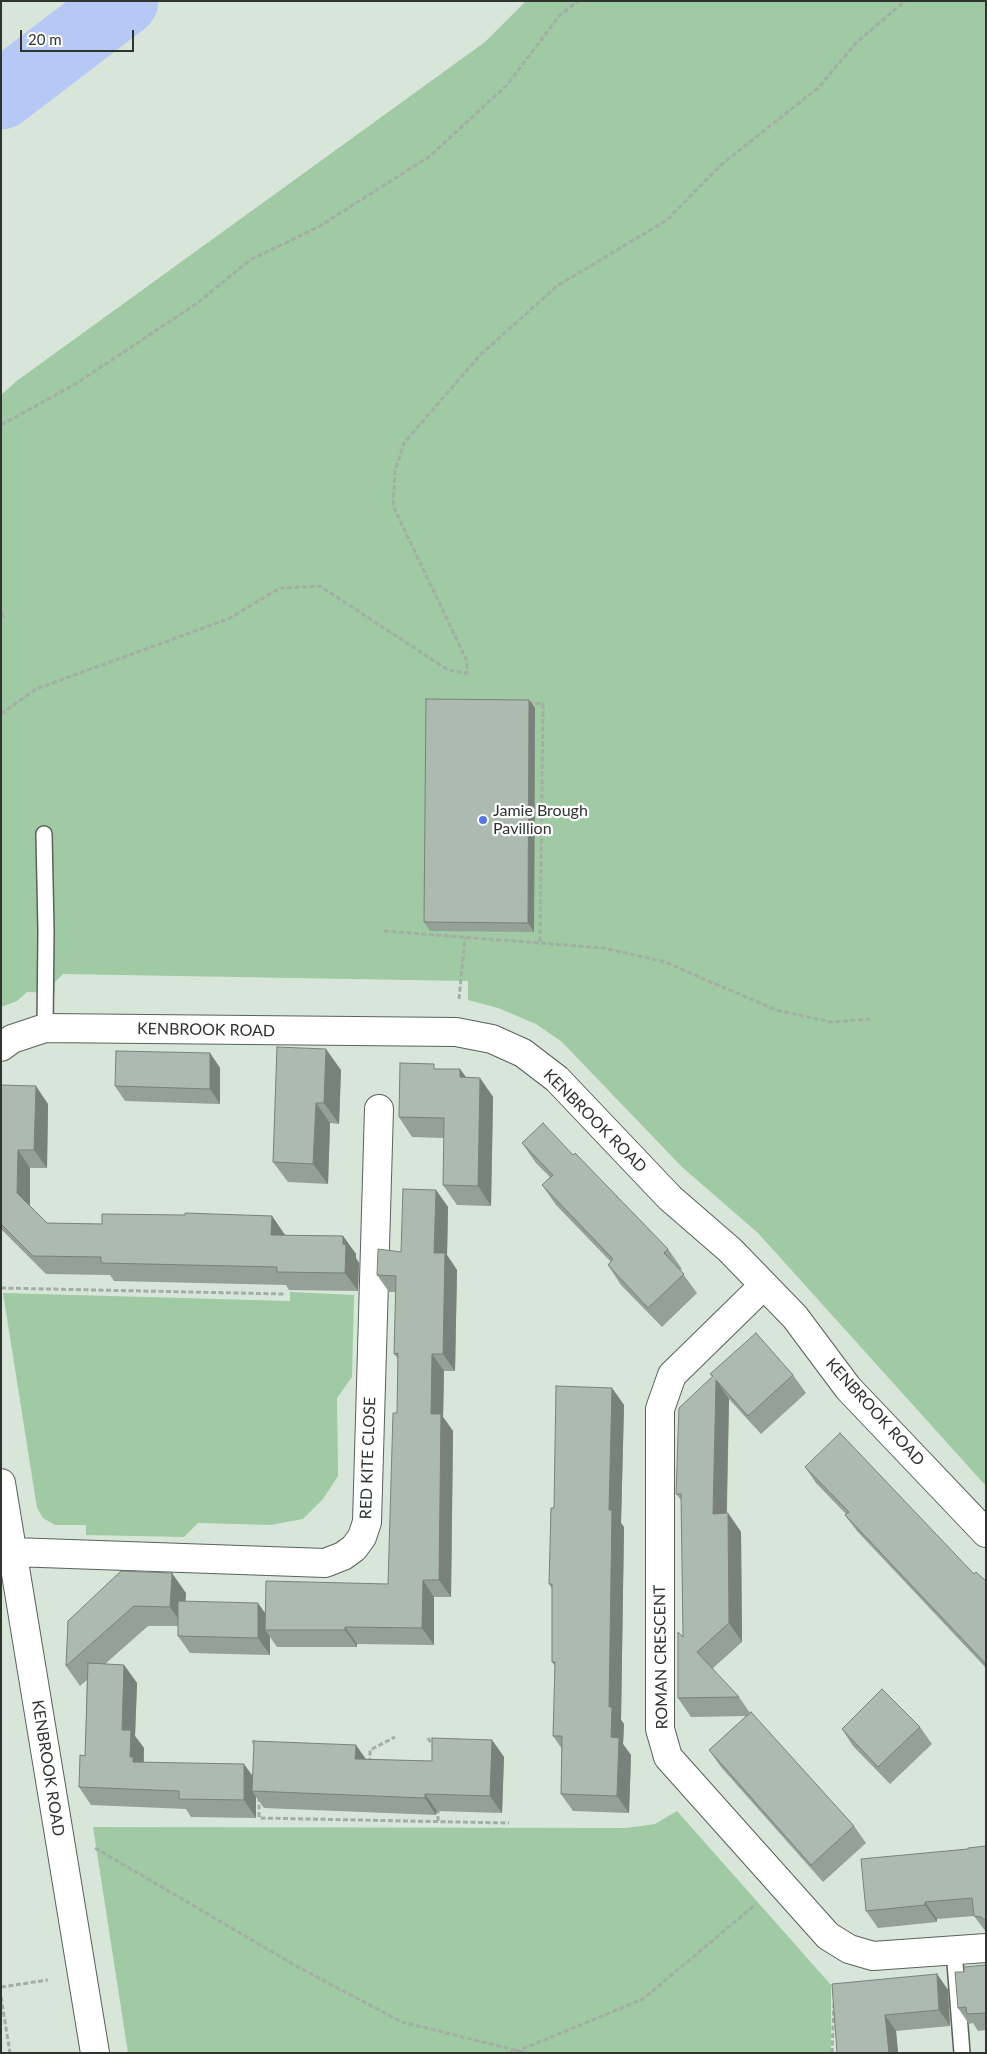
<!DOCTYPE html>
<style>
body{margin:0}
#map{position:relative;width:987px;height:2054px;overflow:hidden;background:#d8e5d9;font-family:Lato,sans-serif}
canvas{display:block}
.frame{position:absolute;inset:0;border:2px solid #2f342f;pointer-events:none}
.scale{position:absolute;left:20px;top:30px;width:114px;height:22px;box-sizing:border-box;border:2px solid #2f342f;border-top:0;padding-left:6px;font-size:15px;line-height:18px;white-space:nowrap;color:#2f342f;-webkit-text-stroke:4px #fff;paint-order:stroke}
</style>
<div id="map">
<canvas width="987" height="2054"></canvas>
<div class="frame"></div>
<div class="scale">20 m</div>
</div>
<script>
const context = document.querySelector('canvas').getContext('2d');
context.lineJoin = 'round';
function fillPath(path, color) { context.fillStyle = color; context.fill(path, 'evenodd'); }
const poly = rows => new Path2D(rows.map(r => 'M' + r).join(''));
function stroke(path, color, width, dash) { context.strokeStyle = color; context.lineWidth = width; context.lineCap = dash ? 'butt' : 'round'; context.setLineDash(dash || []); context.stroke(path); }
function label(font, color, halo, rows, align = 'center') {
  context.font = font + ' Lato,sans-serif'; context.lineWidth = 4.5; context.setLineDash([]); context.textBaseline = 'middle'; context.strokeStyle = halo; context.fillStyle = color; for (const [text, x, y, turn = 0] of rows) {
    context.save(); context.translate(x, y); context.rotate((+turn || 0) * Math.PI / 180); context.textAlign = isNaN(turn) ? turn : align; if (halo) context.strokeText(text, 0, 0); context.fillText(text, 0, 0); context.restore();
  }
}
fillPath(poly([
 [526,1,986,1,986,1486,758,1233,682,1167,562,1042,536,1024,498,1008,468,1000,468,981,63,974,55,982,55,993,27,992,17,1001,1,1007,1,395,18,380,485,42],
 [290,1292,354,1295,352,1377,337,1398,338,1476,323,1499,303,1519,270,1525,198,1523,184,1537,86,1535,86,1525,55,1525,43,1518,37,1508,3,1293,290,1301],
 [677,1811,831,1985,831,2053,128,2053,93,1827,626,1828,655,1824]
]), '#9fcaa4');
stroke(poly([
 [1,95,124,1]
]), '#b6c8f6', 69);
const lane = poly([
 [44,834,46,931,45,1028],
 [954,1950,962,2053]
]);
const street = poly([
 [1,1047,12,1039,45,1028,456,1032,492,1039,523,1053,557,1079,670,1198,730,1250,795,1317,848,1388,986,1533],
 [764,1285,672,1375,660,1409,660,1729,668,1757,828,1936,849,1949,873,1956,986,1948],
 [1,1483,95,2053],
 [13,1552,325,1563,343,1556,354,1548,362,1537,367,1522,379,1109]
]);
stroke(lane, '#586359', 18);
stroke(street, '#586359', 30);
stroke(poly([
 [1,425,77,383,196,304,250,260,320,226,430,156,507,85,560,15,578,1],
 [1,613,3,617,1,620],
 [528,703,543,704,540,943],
 [1,714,36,689,228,619,280,588,320,586,448,670,467,673,467,661,393,506,395,471,404,443,480,355,557,286,667,220,722,164,818,88,856,43,905,1],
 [384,931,604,948,665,962,776,1010,831,1022,870,1019],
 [459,999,465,937],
 [1,1288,284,1294],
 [428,1738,433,1746],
 [253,1740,255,1746],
 [370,1763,370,1750,395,1737],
 [259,1797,259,1818,509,1823],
 [438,1821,438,1808],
 [95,1848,298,1967,402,2022,527,2053],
 [1,1987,48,1980],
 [1,1997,10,2053],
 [508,2053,520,2050,643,1999,756,1904],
 [832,2053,834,2003]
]), '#a3aea4', 3, [5, 2.5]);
stroke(lane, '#fff', 15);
stroke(street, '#fff', 28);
fillPath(poly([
 [529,700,535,708,534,932,430,931,424,922],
 [277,1047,341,1070,339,1124,330,1123,328,1184,288,1182,273,1162],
 [210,1053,220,1068,220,1104,125,1101,115,1086],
 [437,1069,460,1069,466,1077,480,1078,493,1097,491,1206,457,1205,443,1185,444,1138,412,1137,399,1117],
 [1,1085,48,1104,47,1168,30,1168,30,1206,47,1223,102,1224,272,1216,285,1235,343,1236,356,1254,356,1258,359,1263,358,1291,289,1290,286,1285,114,1281,110,1275,46,1274,1,1229],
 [522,1143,573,1155,668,1249,682,1269,680,1270,697,1293,662,1327,621,1285,608,1265,611,1262,556,1205,542,1185,550,1177,536,1163],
 [436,1190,448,1207,447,1255,457,1270,455,1371,444,1371,443,1417,453,1431,451,1597,434,1597,434,1645,357,1644,357,1647,277,1647,270,1637,270,1655,190,1653,178,1636,178,1626,148,1626,105,1664,124,1665,137,1683,135,1736,144,1748,144,1762,253,1776,366,1759,432,1761,492,1740,504,1757,502,1813,437,1811,436,1815,264,1808,256,1797,256,1818,191,1817,186,1809,91,1805,79,1787,85,1756,87,1680,80,1686,66,1666,68,1621,186,1593,185,1601,265,1613,388,1584,397,1413,398,1359,394,1354,396,1292,389,1292,377,1275,401,1252],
 [710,1374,793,1375,806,1393,761,1434,729,1399,727,1513,728,1513,741,1532,742,1642,712,1669,739,1697,750,1713,854,1826,866,1843,823,1882,721,1767,709,1750,746,1716,691,1717,678,1698,683,1637,682,1501,676,1494,713,1377],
 [612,1388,624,1405,621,1523,624,1527,621,1720,624,1724,623,1744,631,1755,629,1813,573,1811,561,1794,562,1749,553,1736,555,1666,552,1662,552,1589,549,1584,554,1508],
 [805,1467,986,1581,986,1668,857,1531,845,1515,846,1514,816,1483],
 [920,1727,932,1744,890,1784,853,1746,842,1729],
 [986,1846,986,1932,974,1916,937,1919,937,1922,878,1928,866,1911,968,1849],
 [986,1965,986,2030,978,2031,973,2023,969,2024,958,2008,964,1972],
 [937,1974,948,1990,950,2026,896,2031,898,2053,837,2053]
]), '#95a096');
fillPath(poly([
 [529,700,535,708,534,932,528,923],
 [326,1049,341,1070,339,1124,324,1103],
 [210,1053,220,1068,220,1104,210,1089],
 [460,1069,474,1089,460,1077],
 [480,1078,493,1097,491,1206,478,1186],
 [36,1086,48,1104,47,1168,34,1150],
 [316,1103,330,1123,328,1184,313,1164],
 [18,1150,30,1168,30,1211,17,1193],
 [436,1190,448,1207,447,1255,457,1270,455,1371,443,1354,434,1253],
 [272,1216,285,1235,284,1253,271,1235],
 [343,1236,356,1254,356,1258,359,1263,358,1291,345,1273,343,1244],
 [432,1354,444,1371,443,1417,453,1431,451,1597,439,1580,431,1414],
 [716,1380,729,1399,726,1532,713,1514],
 [612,1388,624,1405,621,1523,624,1527,621,1720,624,1724,623,1744,631,1755,629,1813,617,1796,609,1707,609,1510],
 [728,1513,741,1532,742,1642,729,1623],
 [172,1573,186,1593,184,1627,170,1607],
 [423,1580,434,1597,434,1645,422,1628],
 [258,1603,270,1620,265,1630,270,1637,270,1655,258,1638],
 [345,1627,357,1644,357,1647,345,1630],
 [124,1665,137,1683,135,1736,144,1748,143,1772,146,1780,130,1757,122,1730],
 [492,1740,504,1757,502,1813,490,1796],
 [356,1745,368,1762,355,1759],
 [244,1764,257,1782,252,1791,256,1797,256,1818,244,1800],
 [425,1794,437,1811,436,1815,425,1798],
 [925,1902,937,1919,937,1922,925,1905],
 [937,1974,948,1990,950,2026,939,2010],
 [885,2015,896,2031,898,2053,889,2053]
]), '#79827a');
const building = poly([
 [426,699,529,700,528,923,424,922,426,699],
 [277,1047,326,1049,324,1103,316,1103,313,1164,273,1162,277,1047],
 [116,1051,210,1053,210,1089,115,1086,116,1051],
 [400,1063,434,1064,434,1069,460,1069,460,1077,480,1078,478,1186,443,1185,444,1118,399,1117,400,1063],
 [1,1085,36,1086,34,1150,18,1150,17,1193,47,1223,102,1224,102,1214,185,1215,185,1213,272,1216,271,1235,343,1236,343,1244,346,1245,345,1273,277,1272,277,1267,101,1263,101,1257,33,1256,1,1224,1,1085],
 [543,1123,573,1155,575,1153,668,1249,664,1253,684,1274,648,1308,608,1265,613,1259,542,1185,553,1175,522,1143,543,1123],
 [403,1189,436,1190,434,1253,445,1253,443,1354,432,1354,431,1414,441,1414,439,1580,423,1580,422,1628,345,1627,345,1630,265,1630,266,1581,388,1584,393,1413,397,1413,398,1353,394,1354,396,1276,377,1275,378,1249,401,1252,403,1189],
 [756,1333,793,1375,748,1416,716,1380,713,1514,728,1513,729,1623,697,1652,739,1697,678,1698,678,1632,683,1637,681,1494,676,1494,679,1408,713,1376,710,1374,756,1333],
 [556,1386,612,1388,609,1510,612,1510,609,1707,612,1707,611,1737,619,1738,617,1796,561,1794,562,1736,553,1736,555,1662,552,1662,552,1584,549,1584,551,1508,554,1508,556,1386],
 [840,1433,974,1574,976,1572,986,1581,986,1664,845,1515,849,1512,805,1467,840,1433],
 [121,1571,172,1573,170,1607,134,1606,66,1666,68,1621,121,1571],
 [178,1601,258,1603,258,1638,178,1636,178,1601],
 [88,1663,124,1665,122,1730,131,1730,130,1757,133,1757,133,1762,244,1764,244,1800,179,1799,179,1791,79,1787,80,1755,85,1756,88,1663],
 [882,1689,920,1727,878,1767,842,1729,882,1689],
 [751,1712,854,1826,811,1865,709,1750,751,1712],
 [432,1738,492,1740,490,1796,425,1794,425,1798,252,1791,254,1741,356,1745,355,1759,432,1761,432,1738],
 [986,1846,986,1921,981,1917,974,1916,972,1898,925,1902,925,1905,866,1911,861,1859,968,1849,968,1848,986,1846],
 [986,1965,986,2013,967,2014,966,2007,958,2008,955,1972,964,1972,964,1967,986,1965],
 [937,1974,939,2010,885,2015,889,2053,837,2053,832,1984,937,1974]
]);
fillPath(building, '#adbaaf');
stroke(building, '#79827a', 1);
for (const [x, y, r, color] of [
 [483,820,5,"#5475e9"]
]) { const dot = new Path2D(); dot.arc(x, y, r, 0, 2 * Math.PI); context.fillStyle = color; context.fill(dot); stroke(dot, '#fff', 2); }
label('16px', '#2f342f', '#fff', [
 ["Jamie Brough",493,811],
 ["Pavillion",493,829]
], 'left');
label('16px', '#2f342f', '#fff', [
 ["KENBROOK ROAD",206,1030,1],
 ["KENBROOK ROAD",595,1121,45],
 ["KENBROOK ROAD",875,1412,48],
 ["RED KITE CLOSE",368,1458,-88],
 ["ROMAN CRESCENT",661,1657,-91],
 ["KENBROOK ROAD",48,1768,81]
]);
</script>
